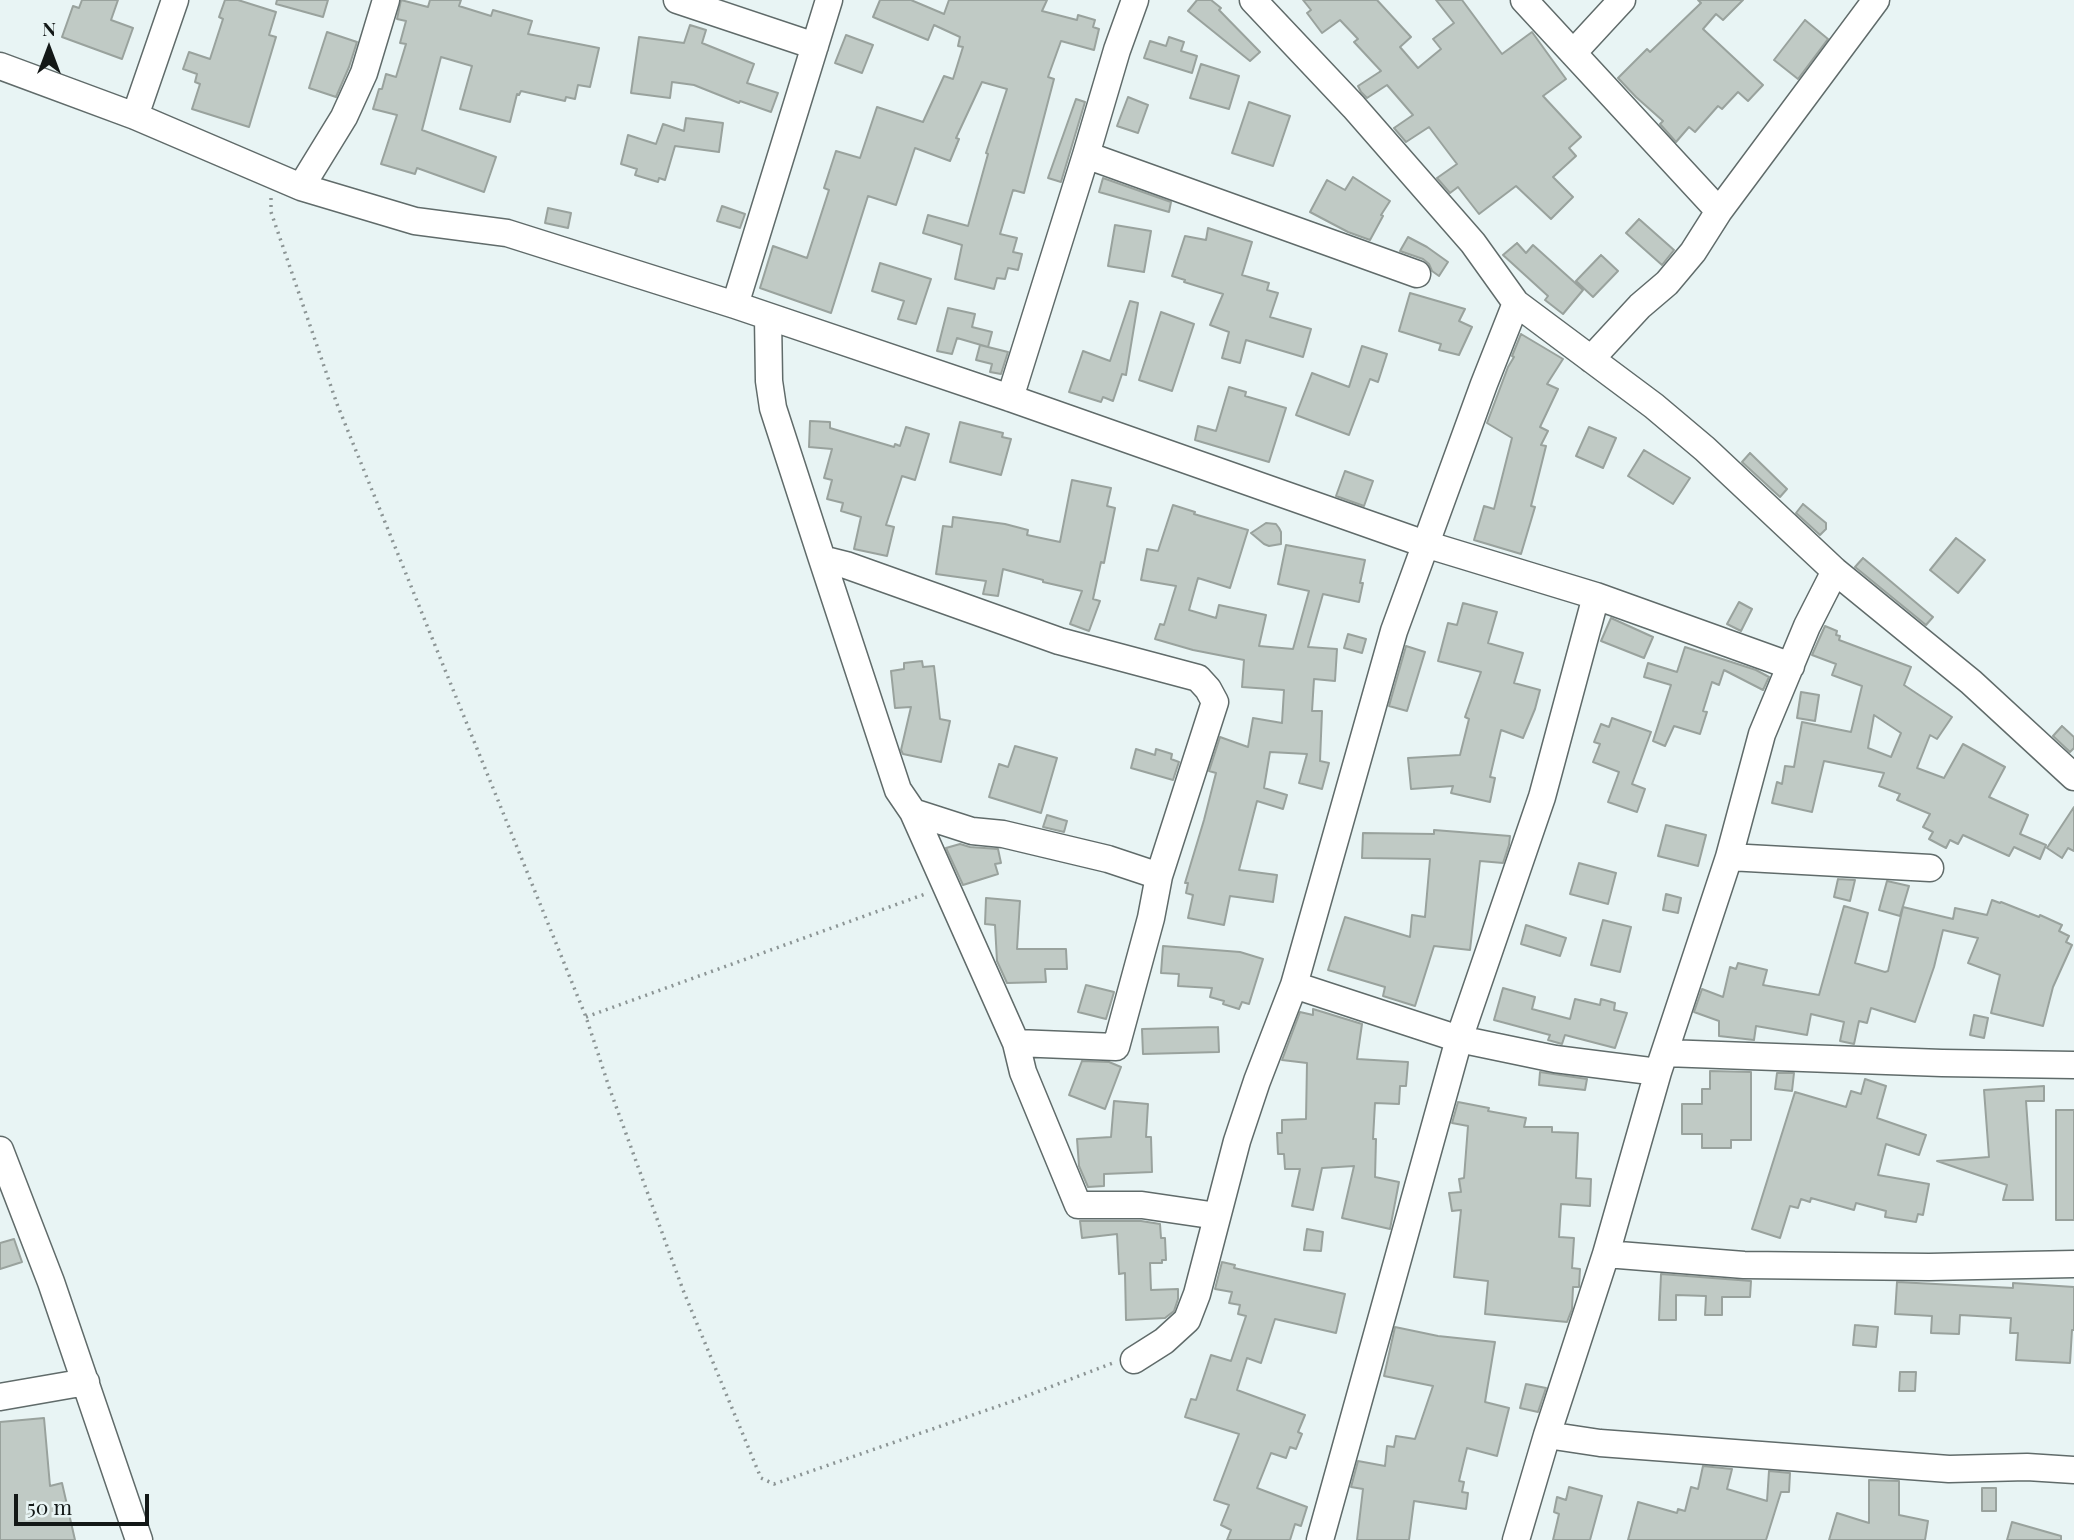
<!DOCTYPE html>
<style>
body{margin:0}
#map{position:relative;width:2074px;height:1540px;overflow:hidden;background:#e8f4f4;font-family:"Playfair Display",serif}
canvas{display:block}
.north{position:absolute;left:14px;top:14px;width:70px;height:70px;-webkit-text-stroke:5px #e8f4f4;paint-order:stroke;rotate:0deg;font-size:19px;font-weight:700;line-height:28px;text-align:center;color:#131817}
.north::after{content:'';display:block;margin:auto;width:24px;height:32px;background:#131817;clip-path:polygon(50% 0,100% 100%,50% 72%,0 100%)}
.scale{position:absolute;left:14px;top:1494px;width:135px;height:32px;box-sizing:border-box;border:4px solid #131817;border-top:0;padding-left:9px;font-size:21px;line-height:24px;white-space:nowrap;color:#131817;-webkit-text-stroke:5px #e8f4f4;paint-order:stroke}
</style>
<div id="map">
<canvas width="2074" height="1540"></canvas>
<div class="north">N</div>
<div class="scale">50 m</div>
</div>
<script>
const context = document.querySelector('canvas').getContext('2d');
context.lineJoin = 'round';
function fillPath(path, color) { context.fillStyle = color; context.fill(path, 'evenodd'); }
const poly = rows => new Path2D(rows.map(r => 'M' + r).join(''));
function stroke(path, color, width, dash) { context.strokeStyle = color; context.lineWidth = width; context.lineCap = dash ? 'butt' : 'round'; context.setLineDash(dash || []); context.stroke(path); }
const building = poly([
 [82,0,118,0,111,20,133,28,122,59,62,37,73,6,79,8,82,0],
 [225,0,238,0,276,12,269,35,276,37,249,127,192,109,200,84,195,82,197,74,183,69,189,52,210,59,223,19,219,17,225,0],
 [277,0,328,0,323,17,276,4,277,0],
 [401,0,428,7,430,0,461,0,459,6,491,16,493,10,532,21,528,34,599,48,590,87,578,85,575,99,566,97,565,101,521,91,519,95,517,94,510,122,460,109,472,66,441,57,422,130,496,157,484,192,417,168,415,174,381,164,397,115,373,109,379,89,382,89,386,74,396,77,406,44,400,43,406,21,397,19,401,0],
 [880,0,911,0,944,14,949,0,1047,0,1042,11,1077,20,1078,15,1095,20,1093,27,1099,29,1094,50,1061,41,1048,77,1054,79,1024,193,1013,190,1000,234,1017,238,1013,252,1022,254,1018,270,1008,268,1005,279,997,278,994,289,955,279,962,245,923,233,928,215,968,226,988,154,986,153,1007,89,982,82,956,138,959,139,950,161,915,148,896,205,868,196,831,313,760,288,773,246,807,258,829,190,824,188,836,151,860,158,877,107,923,122,944,76,953,79,963,47,958,46,960,37,934,25,928,40,873,17,880,0],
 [1197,0,1211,0,1221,8,1219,10,1260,52,1250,61,1188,11,1197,0],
 [1303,0,1377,0,1411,37,1400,47,1418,68,1441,49,1433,39,1454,23,1436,0,1462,0,1502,54,1532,32,1566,79,1543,96,1581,137,1569,148,1576,156,1553,177,1573,197,1551,219,1516,186,1479,214,1458,187,1450,193,1437,178,1457,164,1429,127,1406,142,1394,128,1413,115,1387,85,1367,98,1361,92,1358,86,1381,71,1354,42,1358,39,1340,20,1322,33,1307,13,1311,10,1303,0],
 [1698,0,1743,0,1723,20,1716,14,1703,29,1763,85,1748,101,1738,92,1722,109,1718,106,1695,132,1689,127,1676,142,1660,124,1663,121,1636,97,1618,78,1647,49,1650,52,1701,3,1698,0],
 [1805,20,1828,39,1798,79,1774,60,1805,20],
 [690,25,706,30,702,43,754,64,747,83,778,93,771,112,740,101,739,103,694,85,672,82,670,98,631,93,639,37,684,43,690,25],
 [327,32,357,42,349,67,336,97,309,88,327,32],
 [846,35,873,45,862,73,835,63,846,35],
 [1169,37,1184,42,1181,51,1197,56,1192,73,1144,58,1150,41,1166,46,1169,37],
 [1201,64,1239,76,1229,109,1190,98,1201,64],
 [1128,97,1148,105,1138,133,1117,126,1128,97],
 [1076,99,1085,102,1061,182,1048,178,1076,99],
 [1249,102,1290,116,1273,166,1232,153,1249,102],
 [686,118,723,123,719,152,675,146,665,180,659,178,658,182,635,175,637,169,621,164,628,135,656,144,663,124,684,131,686,118],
 [1353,177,1390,201,1381,215,1383,216,1370,240,1348,232,1310,212,1327,180,1345,190,1353,177],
 [1103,178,1171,202,1169,212,1099,192,1103,178],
 [722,206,745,214,740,228,717,221,722,206],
 [548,208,571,213,568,228,545,223,548,208],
 [1639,219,1674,250,1662,265,1626,233,1639,219],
 [1115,225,1151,231,1144,272,1108,266,1115,225],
 [1208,228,1252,242,1242,275,1269,283,1267,290,1278,293,1270,317,1311,329,1303,357,1246,340,1240,363,1222,358,1229,332,1210,325,1223,294,1184,282,1185,280,1172,276,1185,236,1206,240,1208,228],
 [1408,237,1427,247,1448,262,1439,276,1432,271,1429,264,1423,259,1400,251,1408,237],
 [1517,243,1526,253,1533,245,1583,290,1563,314,1545,300,1548,296,1503,255,1517,243],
 [1601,255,1618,271,1593,297,1576,281,1601,255],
 [880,263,931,279,916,324,898,319,904,301,872,291,880,263],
 [1410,293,1465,309,1459,321,1472,327,1459,355,1439,350,1441,344,1399,331,1410,293],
 [1130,301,1138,303,1126,375,1122,374,1113,401,1103,397,1101,402,1069,392,1083,351,1110,361,1130,301],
 [948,308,975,314,972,327,992,332,988,347,957,338,952,354,937,351,948,308],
 [1161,312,1194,324,1172,391,1139,380,1161,312],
 [1521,334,1563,359,1547,384,1558,389,1540,427,1548,431,1541,445,1546,446,1531,506,1535,507,1521,554,1474,540,1484,506,1494,509,1512,438,1487,423,1508,367,1514,357,1512,356,1521,334],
 [980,345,1008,352,1001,374,990,372,992,364,976,360,980,345],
 [1362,346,1387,354,1378,382,1370,379,1349,435,1296,415,1312,373,1349,387,1362,346],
 [1229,387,1246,392,1245,396,1286,408,1269,462,1195,440,1198,426,1216,431,1229,387],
 [810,421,830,422,830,428,894,447,895,444,900,446,906,427,929,434,915,480,902,476,886,525,894,527,887,556,854,549,861,517,841,511,843,503,827,499,832,480,824,478,832,449,809,447,810,421],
 [960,422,1003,433,1002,437,1011,439,1001,475,950,462,960,422],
 [1589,427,1616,438,1603,468,1576,456,1589,427],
 [1644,450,1690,478,1673,504,1628,476,1644,450],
 [1750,453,1787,489,1780,497,1742,462,1750,453],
 [1345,471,1373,481,1364,506,1336,496,1345,471],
 [1072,480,1111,488,1107,506,1115,508,1104,563,1101,562,1093,599,1100,601,1089,631,1070,624,1082,591,1043,582,1043,580,1003,569,998,596,983,594,986,581,936,574,943,526,952,527,953,517,1005,524,1028,530,1027,535,1060,542,1072,480],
 [1803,504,1826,523,1826,529,1820,535,1796,513,1803,504],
 [1173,505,1195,512,1194,514,1248,530,1230,588,1198,578,1189,610,1216,618,1219,605,1266,615,1259,646,1293,649,1309,591,1278,584,1286,545,1365,560,1360,583,1363,583,1359,602,1323,594,1308,647,1337,649,1335,681,1314,679,1312,711,1322,711,1320,761,1329,763,1322,789,1299,783,1307,754,1270,752,1264,788,1287,795,1283,809,1257,801,1239,870,1277,875,1273,902,1230,896,1224,925,1188,918,1193,895,1186,893,1188,883,1185,883,1204,820,1216,773,1209,771,1220,737,1248,747,1253,718,1282,723,1284,690,1242,687,1244,660,1193,650,1155,639,1160,624,1164,625,1176,586,1141,580,1147,549,1158,551,1173,505],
 [1266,523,1276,524,1279,528,1281,532,1281,544,1269,546,1264,544,1251,533,1266,523],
 [1956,538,1985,560,1958,593,1930,570,1956,538],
 [1863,558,1933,617,1926,625,1855,567,1863,558],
 [1739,602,1752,609,1741,631,1727,624,1739,602],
 [1463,603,1497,612,1488,643,1523,653,1514,683,1540,690,1535,709,1523,738,1501,730,1490,777,1495,778,1490,802,1451,793,1453,786,1411,789,1408,758,1460,755,1469,719,1465,717,1481,672,1438,661,1448,623,1457,625,1463,603],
 [1611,618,1653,637,1644,658,1601,641,1611,618],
 [1825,626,1837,631,1836,635,1840,636,1839,640,1911,667,1904,685,1952,717,1937,739,1930,735,1917,768,1944,778,1963,744,2005,767,1989,797,2028,815,2020,834,2046,845,2040,859,2014,847,2009,856,1963,835,1958,844,1950,840,1946,848,1929,839,1933,832,1923,827,1930,814,1897,800,1900,794,1879,786,1884,773,1824,761,1812,812,1772,803,1777,782,1782,784,1785,766,1794,767,1802,722,1851,732,1862,686,1832,675,1836,664,1812,655,1825,626],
 [1874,715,1901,733,1891,757,1868,748,1874,715],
 [1348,634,1366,639,1362,653,1344,648,1348,634],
 [1406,646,1425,652,1407,711,1389,706,1406,646],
 [1685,647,1756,670,1769,677,1763,690,1724,670,1719,685,1712,682,1703,711,1707,712,1700,734,1674,726,1665,746,1653,741,1671,685,1644,677,1648,663,1677,672,1685,647],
 [922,661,923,667,934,666,940,719,950,721,941,762,903,754,901,750,911,707,895,708,891,671,904,669,904,663,922,661],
 [1801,692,1819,695,1815,721,1797,718,1801,692],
 [1612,718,1651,732,1632,784,1645,789,1637,812,1608,802,1619,772,1593,762,1600,744,1594,742,1601,724,1609,727,1612,718],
 [2062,726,2074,737,2074,748,2070,752,2053,736,2062,726],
 [1015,746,1057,758,1041,813,989,797,999,764,1008,767,1015,746],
 [1136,749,1155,755,1156,749,1172,754,1171,759,1179,762,1173,780,1131,768,1136,749],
 [2074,807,2074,851,2068,848,2062,858,2047,848,2074,807],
 [1047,815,1067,821,1064,832,1043,827,1047,815],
 [1666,825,1706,835,1698,866,1658,856,1666,825],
 [1434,830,1510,836,1509,845,1503,863,1480,861,1470,950,1434,946,1415,1006,1383,996,1385,987,1328,970,1345,917,1410,937,1412,915,1425,917,1430,859,1362,858,1363,833,1434,834,1434,830],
 [960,844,970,847,998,849,1001,863,995,864,998,874,963,885,946,848,960,844],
 [1579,863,1616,873,1608,904,1570,894,1579,863],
 [1838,879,1855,880,1850,901,1834,897,1838,879],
 [1887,881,1909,886,1900,916,1879,910,1887,881],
 [1666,894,1681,898,1678,913,1663,910,1666,894],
 [986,898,1020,901,1017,949,1066,949,1067,969,1045,969,1046,982,1007,983,997,961,995,925,985,924,986,898],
 [1992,900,2000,903,2001,902,2039,917,2040,915,2062,925,2059,931,2069,936,2066,942,2072,945,2053,987,2043,1026,1991,1013,2000,975,1968,963,1978,938,1943,930,1934,967,1915,1022,1871,1008,1867,1023,1859,1021,1854,1044,1840,1041,1844,1022,1811,1014,1807,1035,1756,1026,1754,1040,1719,1036,1719,1021,1694,1012,1702,989,1723,997,1730,967,1736,969,1738,963,1767,970,1763,985,1819,995,1844,906,1868,913,1855,963,1885,972,1888,971,1903,907,1953,919,1955,908,1987,915,1992,900],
 [1603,920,1631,927,1620,972,1591,965,1603,920],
 [1526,925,1566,938,1560,956,1521,944,1526,925],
 [1163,946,1240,952,1263,959,1249,1004,1242,1002,1239,1009,1223,1004,1224,1001,1210,997,1212,988,1178,986,1179,974,1161,973,1163,946],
 [1086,985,1114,992,1106,1019,1078,1012,1086,985],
 [1503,988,1535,997,1532,1009,1570,1019,1575,999,1600,1005,1601,999,1615,1003,1614,1010,1627,1013,1615,1048,1565,1035,1562,1044,1548,1040,1550,1035,1494,1020,1503,988],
 [1313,1009,1362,1024,1357,1059,1408,1062,1406,1086,1400,1086,1399,1104,1375,1103,1373,1139,1376,1139,1375,1177,1399,1182,1390,1229,1342,1218,1354,1166,1322,1168,1313,1210,1292,1206,1300,1169,1285,1169,1284,1154,1278,1154,1277,1133,1282,1133,1282,1120,1306,1119,1307,1063,1282,1060,1300,1012,1313,1015,1313,1009],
 [1974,1015,1988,1018,1984,1038,1970,1035,1974,1015],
 [1218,1027,1219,1052,1143,1054,1142,1029,1218,1027],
 [1082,1061,1109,1062,1121,1067,1105,1109,1069,1095,1082,1061],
 [1710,1071,1751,1072,1751,1140,1731,1140,1731,1148,1702,1148,1702,1134,1682,1134,1682,1104,1702,1104,1702,1089,1710,1089,1710,1071],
 [1540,1072,1587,1079,1585,1090,1539,1085,1540,1072],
 [1777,1073,1794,1073,1792,1091,1775,1089,1777,1073],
 [1865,1079,1886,1086,1877,1118,1926,1135,1919,1155,1886,1144,1878,1175,1929,1184,1923,1215,1918,1214,1916,1222,1885,1217,1886,1211,1856,1203,1854,1210,1811,1198,1810,1202,1801,1199,1798,1208,1790,1206,1780,1238,1752,1229,1795,1092,1846,1107,1851,1091,1861,1094,1865,1079],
 [2044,1086,2044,1101,2026,1101,2033,1200,2003,1200,2007,1185,1937,1161,1989,1157,1984,1090,2044,1086],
 [1114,1101,1148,1104,1146,1137,1151,1137,1152,1172,1104,1174,1104,1186,1088,1187,1079,1166,1077,1139,1111,1137,1114,1101],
 [1458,1102,1489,1108,1488,1111,1526,1118,1524,1127,1552,1127,1552,1132,1578,1133,1576,1178,1591,1179,1590,1206,1561,1204,1559,1237,1574,1238,1572,1268,1580,1269,1579,1287,1573,1287,1572,1309,1567,1322,1485,1314,1488,1281,1454,1277,1461,1210,1452,1211,1449,1193,1461,1192,1459,1179,1464,1178,1468,1126,1452,1123,1458,1102],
 [2056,1110,2074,1110,2074,1220,2056,1220,2056,1110],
 [1080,1221,1141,1221,1160,1224,1161,1238,1165,1238,1166,1260,1162,1260,1162,1263,1150,1263,1151,1290,1178,1289,1178,1299,1174,1311,1165,1318,1126,1320,1125,1273,1119,1274,1117,1234,1082,1238,1080,1221],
 [1307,1229,1323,1232,1321,1251,1304,1250,1307,1229],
 [14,1239,22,1262,0,1269,0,1243,14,1239],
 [1222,1262,1235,1265,1234,1268,1345,1294,1336,1333,1275,1319,1261,1363,1247,1358,1237,1390,1305,1415,1298,1432,1302,1434,1296,1449,1290,1447,1286,1458,1271,1453,1257,1488,1307,1507,1301,1526,1295,1524,1290,1540,1227,1540,1231,1530,1221,1525,1229,1505,1214,1500,1239,1434,1185,1417,1191,1399,1196,1400,1211,1355,1231,1361,1246,1316,1238,1314,1240,1305,1229,1303,1232,1292,1215,1289,1222,1262],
 [1661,1274,1751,1281,1750,1297,1722,1297,1722,1315,1705,1315,1706,1296,1676,1295,1676,1320,1659,1320,1661,1274],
 [1897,1282,2013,1288,2013,1283,2074,1287,2074,1330,2072,1330,2070,1363,2016,1360,2018,1333,2010,1333,2011,1318,1960,1315,1959,1334,1931,1333,1932,1316,1895,1314,1897,1282],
 [1855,1325,1878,1327,1876,1347,1853,1345,1855,1325],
 [1395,1327,1438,1336,1495,1342,1485,1402,1509,1408,1497,1456,1467,1448,1459,1481,1464,1482,1462,1492,1468,1493,1466,1509,1414,1501,1409,1540,1357,1540,1363,1489,1351,1487,1358,1461,1385,1466,1387,1446,1394,1447,1396,1436,1415,1439,1433,1386,1384,1376,1395,1327],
 [1900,1372,1916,1372,1915,1391,1899,1391,1900,1372],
 [1526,1384,1546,1388,1538,1412,1520,1408,1526,1384],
 [44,1418,50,1486,62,1483,75,1540,0,1540,0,1422,44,1418],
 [1703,1466,1732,1469,1727,1489,1767,1501,1769,1471,1790,1473,1789,1492,1781,1492,1766,1540,1628,1540,1638,1502,1677,1513,1678,1509,1685,1511,1691,1487,1698,1489,1703,1466],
 [1869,1480,1899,1481,1899,1515,1928,1521,1925,1540,1829,1540,1837,1513,1869,1523,1869,1480],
 [1569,1487,1602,1496,1590,1540,1553,1540,1559,1514,1554,1512,1557,1497,1566,1500,1569,1487],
 [1982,1488,1996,1488,1996,1511,1982,1511,1982,1488],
 [2012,1522,2061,1536,2061,1540,2007,1540,2012,1522]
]);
fillPath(building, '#c0cac5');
stroke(building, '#99a29d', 2);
const minor = poly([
 [677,0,815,46],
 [1253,0,1354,107,1473,243,1516,303,1654,406,1705,449,1835,571,1971,682,2074,777],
 [1524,0,1719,211],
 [1573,53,1622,0],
 [0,66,135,116,301,187,415,221,507,233,735,305,1010,398,1425,544,1596,596,1791,666],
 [135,116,175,0],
 [1086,155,1417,274],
 [301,187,344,117,364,73,386,0],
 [735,305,829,0],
 [768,317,769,381,773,408,822,559,846,565,1059,641,1198,678,1208,689,1215,702,1159,876,1151,918,1116,1047,1016,1043],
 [1591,359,1640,306,1667,283,1693,252,1719,211,1876,0],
 [1010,398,1086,155,1117,50,1135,0],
 [822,559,898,790,913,812,972,831,1003,834,1108,859,1159,876],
 [913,812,1016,1043,1023,1072,1078,1205,1142,1205,1217,1216],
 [1729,857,1930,868],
 [1294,985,1459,1039,1555,1059,1658,1072],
 [1665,1053,1942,1063,2074,1065],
 [0,1150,51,1282,139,1540],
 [1606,1254,1744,1265,1929,1267,2074,1264],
 [1134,1360,1164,1341,1187,1320,1197,1294,1237,1141,1257,1081,1294,985,1394,631,1484,384,1516,303],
 [0,1397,86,1382],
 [1547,1435,1600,1443,1949,1469,2027,1467,2074,1470],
 [1320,1540,1459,1039,1542,797,1596,596],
 [1516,1540,1547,1435,1606,1254,1658,1072,1729,857,1762,734,1807,626,1835,571]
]);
stroke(minor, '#606b6a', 29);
stroke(poly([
 [271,198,271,212,337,404,586,1017,609,1087,683,1290,761,1478,774,1484,1013,1401,1113,1363],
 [586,1017,928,893]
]), '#8c9595', 3.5, [2, 5]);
stroke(minor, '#fff', 26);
</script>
